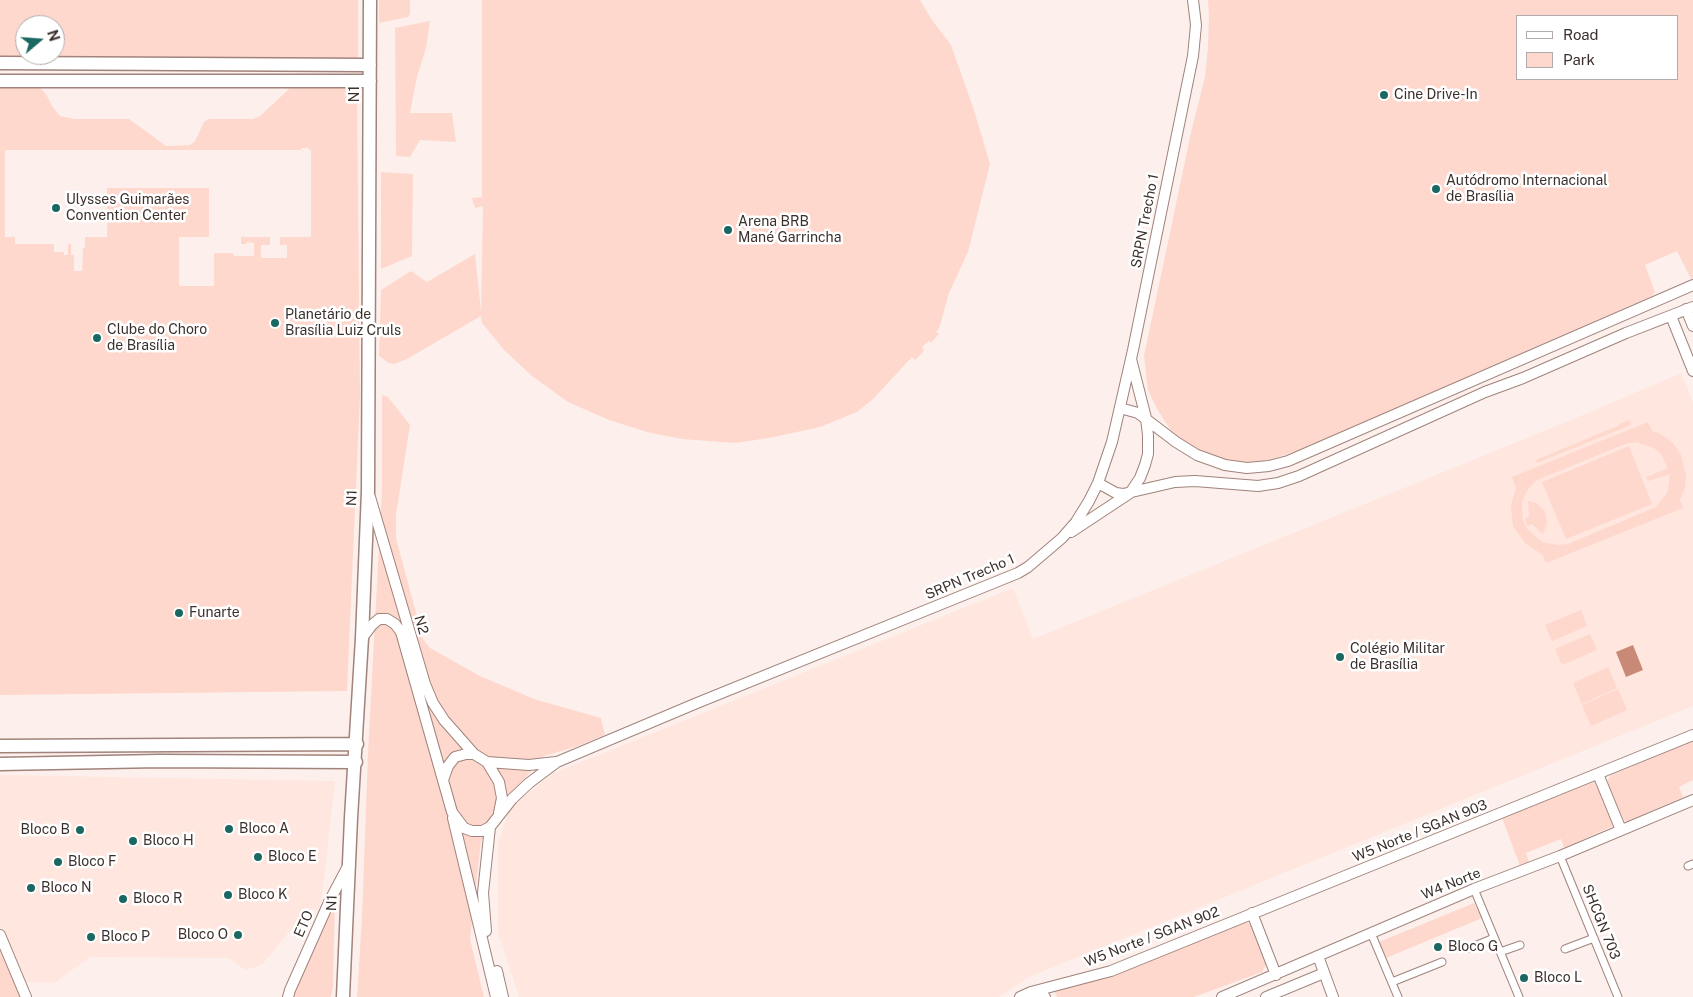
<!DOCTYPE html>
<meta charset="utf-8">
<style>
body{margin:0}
#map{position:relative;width:1693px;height:997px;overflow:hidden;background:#fdf0ec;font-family:"Public Sans",sans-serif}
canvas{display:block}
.legend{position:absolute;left:1516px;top:15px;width:162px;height:65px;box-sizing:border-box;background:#fff;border:1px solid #b1acab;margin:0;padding:6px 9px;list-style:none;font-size:15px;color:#3c302c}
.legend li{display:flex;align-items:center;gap:10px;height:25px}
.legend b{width:25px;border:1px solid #b1acab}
.north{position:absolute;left:15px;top:15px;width:50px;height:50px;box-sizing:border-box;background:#fff;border:1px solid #b1acab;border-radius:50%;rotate:72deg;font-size:14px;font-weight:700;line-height:20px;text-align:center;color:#3c302c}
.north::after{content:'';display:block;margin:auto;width:18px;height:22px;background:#1b6761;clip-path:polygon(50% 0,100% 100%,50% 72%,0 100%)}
</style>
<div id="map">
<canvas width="1693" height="997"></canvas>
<ul class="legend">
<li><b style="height:6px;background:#fff"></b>Road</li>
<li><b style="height:14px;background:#fed8cd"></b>Park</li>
</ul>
<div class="north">N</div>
</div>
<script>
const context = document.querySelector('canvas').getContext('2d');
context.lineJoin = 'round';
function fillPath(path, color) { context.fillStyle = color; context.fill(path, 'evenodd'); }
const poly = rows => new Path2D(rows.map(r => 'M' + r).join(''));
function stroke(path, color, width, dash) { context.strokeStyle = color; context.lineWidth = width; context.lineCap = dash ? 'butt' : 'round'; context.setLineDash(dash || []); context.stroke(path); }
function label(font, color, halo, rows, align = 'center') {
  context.font = font + ' "Public Sans",sans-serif'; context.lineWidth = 5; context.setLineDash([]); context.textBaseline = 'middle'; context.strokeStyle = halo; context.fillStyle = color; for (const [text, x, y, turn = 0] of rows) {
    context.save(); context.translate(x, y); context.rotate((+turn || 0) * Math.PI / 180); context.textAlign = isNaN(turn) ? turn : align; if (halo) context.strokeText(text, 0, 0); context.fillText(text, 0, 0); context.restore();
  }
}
fillPath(poly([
 [1681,373,1693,402,1693,706,1029,977,999,997,519,997,498,933,498,843,510,807,554,773,1013,588,1033,639,1571,420],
 [0,775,335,781,323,888,319,910,308,909,262,965,245,970,229,958,90,957,54,983,25,982,0,926]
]), '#ffe6df');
fillPath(poly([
 [0,0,358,0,358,56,356,59,349,60,0,60],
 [25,25,55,25,55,55,25,55],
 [379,0,410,0,410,14,408,17,379,23],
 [482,0,920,0,932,20,951,45,974,110,990,164,968,252,949,293,939,329,936,332,939,334,931,343,929,341,922,347,924,351,915,360,912,357,873,399,857,412,820,427,769,438,735,443,682,439,647,432,609,420,568,402,532,376,504,350,482,323,481,316,407,359,394,364,389,363,379,356,381,290,411,271,427,282,475,254,481,311,483,206,475,208,472,198,482,197],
 [1208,0,1693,0,1693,278,1691,279,1677,251,1645,265,1655,292,1652,296,1297,451,1265,461,1242,463,1223,460,1201,452,1182,440,1170,429,1157,409,1148,390,1144,356,1192,128,1205,77,1208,47,1209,16],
 [1517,16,1677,16,1677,79,1517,79],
 [430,21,426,48,417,77,410,113,452,113,456,142,420,140,410,157,396,156,395,28],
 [0,85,37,85,46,94,52,106,60,116,75,119,129,119,166,146,190,145,195,141,204,122,209,119,253,119,260,116,291,87,353,86,357,90,360,396,347,691,0,695],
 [301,148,308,148,309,150,311,150,311,237,280,237,280,245,287,245,287,258,261,258,261,245,270,245,270,237,241,237,241,244,246,244,247,242,254,243,254,256,234,256,233,253,214,253,214,286,179,286,179,237,209,237,209,188,107,188,107,237,85,237,85,248,83,248,82,271,74,271,74,255,71,255,71,244,68,244,68,255,64,255,64,252,54,252,54,244,15,244,15,237,5,237,5,150,301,150],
 [381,172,413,174,412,256,381,269],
 [382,395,388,397,410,425,396,515,396,538,423,639,430,648,480,676,534,699,601,718,605,735,575,747,544,756,503,803,481,841,470,939,484,997,357,997,362,918,368,753,382,489],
 [1629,420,1631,425,1537,463,1536,460,1620,425,1620,424],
 [1648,422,1652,431,1659,433,1672,442,1681,455,1686,476,1685,488,1680,500,1683,508,1546,563,1543,555,1525,543,1513,526,1511,505,1516,488,1512,477],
 [1636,442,1654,448,1661,454,1668,468,1646,477,1648,481,1670,474,1669,483,1667,493,1656,507,1568,544,1558,545,1542,542,1527,529,1523,520,1522,503,1526,492,1535,481,1625,444],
 [1629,446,1652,504,1566,539,1542,482],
 [1528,501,1536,503,1545,511,1547,523,1543,534,1532,524,1527,526,1525,519,1529,517],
 [1581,610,1587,626,1552,641,1545,625],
 [1590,634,1597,650,1562,665,1555,649],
 [1608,667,1617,688,1582,704,1573,683],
 [1618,689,1627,710,1591,726,1582,705],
 [1693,741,1693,780,1679,787,1683,797,1626,822,1623,819,1608,784,1608,780,1611,775],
 [1594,782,1598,782,1614,820,1613,826,1564,848,1561,839,1526,853,1529,862,1520,866,1502,818],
 [335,900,333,986,331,997,293,997,328,910],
 [1474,903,1482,918,1386,958,1379,942],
 [1246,922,1250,924,1267,963,1262,972,1194,997,1057,997,1052,987,1113,974],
 [0,948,20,996,20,997,0,997]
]), '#fed8cd');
fillPath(poly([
 [1633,645,1643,670,1626,677,1616,652]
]), '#c88977');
const street = poly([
 [1560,856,1618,997],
 [1688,866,1693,864],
 [1474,889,1519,997],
 [1371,933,1398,997],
 [1470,948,1494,938],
 [1565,949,1594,938],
 [1500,952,1520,945],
 [1392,982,1442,962]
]);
const secondary = poly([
 [1686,309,1693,326],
 [1671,316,1693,371],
 [1120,408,1138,413,1176,442,1197,455,1225,465,1247,468,1269,466,1288,461,1693,285],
 [1098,483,1116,493,1123,494,1175,482,1195,481,1258,486,1278,483,1299,476,1485,392,1523,378,1626,333,1693,307],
 [370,497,425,684,433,703,444,720,474,754],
 [1071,532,1130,493,1140,478,1145,465,1148,454,1148,435,1146,418,1131,359],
 [362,638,372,625,379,619,387,619,395,624,401,632,452,812,464,828,472,831,482,831,490,827,512,799,529,783,557,762,697,703,1018,573,1028,567,1062,538,1076,522,1089,501,1098,483,1112,442,1133,350,1193,56,1196,25,1193,0],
 [487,762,529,765,556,762],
 [1598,774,1621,830],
 [443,780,448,766,455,757,466,754,474,754,487,762,499,782,502,798,499,813],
 [453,818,496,997],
 [1252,913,1276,975],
 [486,931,483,893,490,827],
 [0,935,26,997],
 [1318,956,1333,997],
 [497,971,503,997],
 [1031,992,1111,971,1693,735],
 [288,997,290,990,330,900,348,866],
 [1020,997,1031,992,1037,993,1045,997],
 [1222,997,1474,889,1560,856,1693,800],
 [1266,997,1324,973]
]);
const highway = poly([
 [0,63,370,65],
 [0,81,370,81],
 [0,746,357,744],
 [0,764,159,761,356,762],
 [343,997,351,818,362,638,368,491,370,0]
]);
stroke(street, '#a0837b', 9);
stroke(secondary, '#a0837b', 12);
stroke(highway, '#a0837b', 15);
stroke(street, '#fff', 7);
stroke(secondary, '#fff', 10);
stroke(highway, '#fff', 12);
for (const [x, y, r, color] of [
 [1384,95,5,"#1b6761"],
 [1436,189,5,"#1b6761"],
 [56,208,5,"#1b6761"],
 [728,230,5,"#1b6761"],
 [275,323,5,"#1b6761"],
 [97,338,5,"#1b6761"],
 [179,613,5,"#1b6761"],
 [1340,657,5,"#1b6761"],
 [229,829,5,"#1b6761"],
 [80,830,5,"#1b6761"],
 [133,841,5,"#1b6761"],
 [258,857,5,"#1b6761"],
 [58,862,5,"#1b6761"],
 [31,888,5,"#1b6761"],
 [228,895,5,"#1b6761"],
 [123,899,5,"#1b6761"],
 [238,935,5,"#1b6761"],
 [91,937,5,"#1b6761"],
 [1438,947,5,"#1b6761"],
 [1524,978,5,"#1b6761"]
]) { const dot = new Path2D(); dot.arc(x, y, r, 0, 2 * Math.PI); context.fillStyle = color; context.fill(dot); stroke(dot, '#fff', 2); }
label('14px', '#3c302c', '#fff', [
 ["N1",355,94,-90],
 ["SRPN Trecho 1",1145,221,-79],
 ["N1",352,498,-88],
 ["SRPN Trecho 1",970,577,-23],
 ["N2",421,625,74],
 ["W5 Norte / SGAN 903",1420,831,-22],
 ["W4 Norte",1451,884,-22],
 ["N1",332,903,-88],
 ["SHCGN 703",1601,922,68],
 ["ETO",304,924,-66],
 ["W5 Norte / SGAN 902",1152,937,-21]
]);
label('14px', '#3c302c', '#fff', [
 ["Cine Drive-In",1394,95],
 ["Autódromo Internacional",1446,181],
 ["de Brasília",1446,197],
 ["Ulysses Guimarães",66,200],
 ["Convention Center",66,216],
 ["Arena BRB",738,222],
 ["Mané Garrincha",738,238],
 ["Planetário de",285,315],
 ["Brasília Luiz Cruls",285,331],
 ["Clube do Choro",107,330],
 ["de Brasília",107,346],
 ["Funarte",189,613],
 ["Colégio Militar",1350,649],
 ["de Brasília",1350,665],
 ["Bloco A",239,829],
 ["Bloco B",70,830,"right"],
 ["Bloco H",143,841],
 ["Bloco E",268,857],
 ["Bloco F",68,862],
 ["Bloco N",41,888],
 ["Bloco K",238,895],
 ["Bloco R",133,899],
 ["Bloco O",228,935,"right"],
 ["Bloco P",101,937],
 ["Bloco G",1448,947],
 ["Bloco L",1534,978]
], 'left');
</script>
